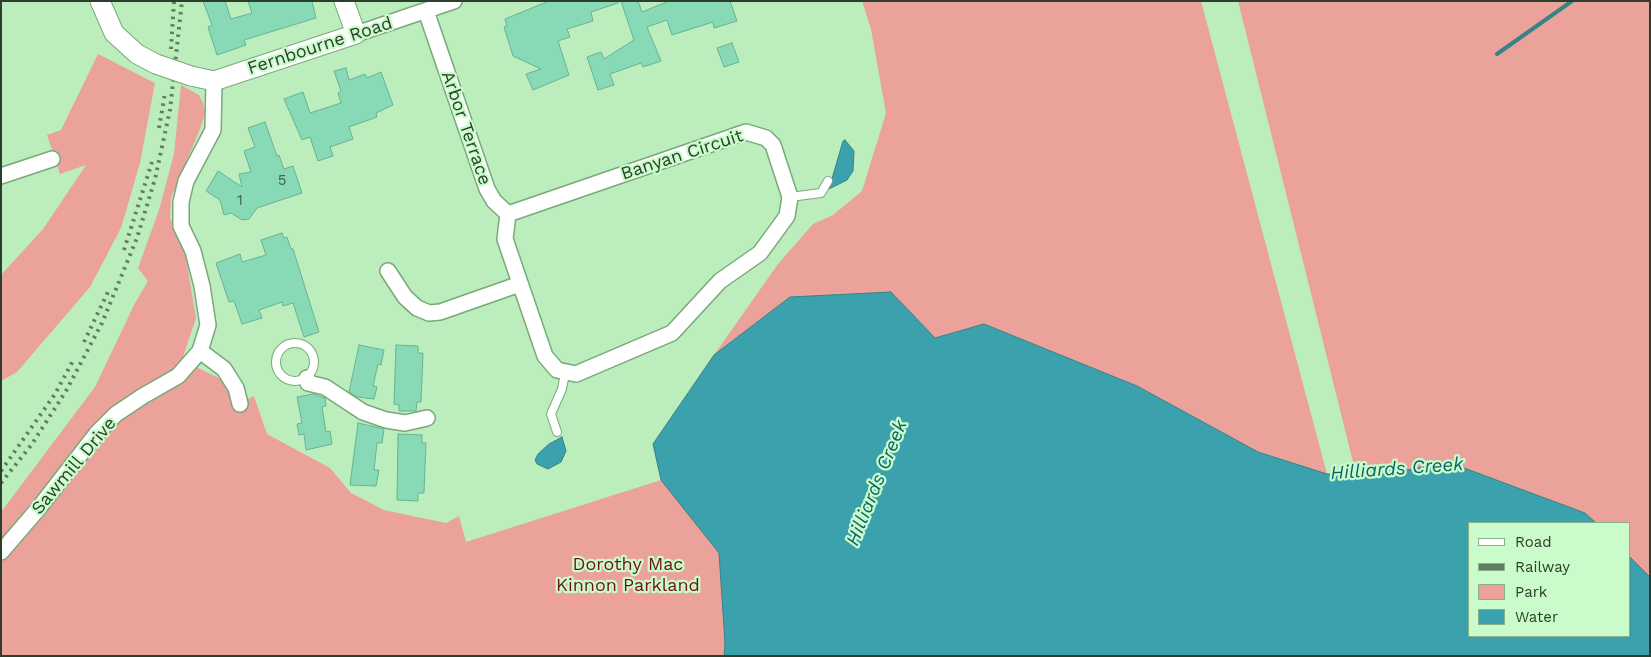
<!DOCTYPE html>
<style>
body{margin:0}
#map{position:relative;width:1651px;height:657px;overflow:hidden;background:#bceebd;font-family:"Work Sans",sans-serif}
canvas{display:block}
.frame{position:absolute;inset:0;border:2px solid #2b3f2c;pointer-events:none}
.legend{position:absolute;left:1468px;top:522px;width:162px;height:115px;box-sizing:border-box;background:#c9fcca;border:1px solid #8ab08b;margin:0;padding:6px 9px;list-style:none;font-size:15px;color:#2b3f2c}
.legend li{display:flex;align-items:center;gap:10px;height:25px}
.legend b{width:25px;border:1px solid #8ab08b}
</style>
<div id="map">
<canvas width="1651" height="657"></canvas>
<div class="frame"></div>
<ul class="legend">
<li><b style="height:6px;background:#fff"></b>Road</li>
<li><b style="height:6px;background:#607f61"></b>Railway</li>
<li><b style="height:14px;background:#eaa29b"></b>Park</li>
<li><b style="height:14px;background:#3ba2ad"></b>Water</li>
</ul>
</div>
<script>
const context = document.querySelector('canvas').getContext('2d');
context.lineJoin = 'round';
function fillPath(path, color) { context.fillStyle = color; context.fill(path, 'evenodd'); }
const poly = rows => new Path2D(rows.map(r => 'M' + r).join(''));
function stroke(path, color, width, dash) { context.strokeStyle = color; context.lineWidth = width; context.lineCap = dash ? 'butt' : 'round'; context.setLineDash(dash || []); context.stroke(path); }
function label(font, color, halo, rows, align = 'center') {
  context.font = font + ' "Work Sans",sans-serif'; context.lineWidth = 4.5; context.setLineDash([]); context.textBaseline = 'middle'; context.strokeStyle = halo; context.fillStyle = color; for (const [text, x, y, turn = 0] of rows) {
    context.save(); context.translate(x, y); context.rotate((+turn || 0) * Math.PI / 180); context.textAlign = isNaN(turn) ? turn : align; if (halo) context.strokeText(text, 0, 0); context.fillText(text, 0, 0); context.restore();
  }
}
fillPath(poly([
 [862,1,1201,1,1327,474,1356,474,1238,1,1650,1,1650,656,1,656,1,512,95,387,134,305,148,281,138,268,159,210,174,154,181,85,199,95,203,103,205,113,200,129,171,198,170,218,185,252,196,318,183,357,200,369,221,379,233,401,243,401,254,396,267,434,330,468,351,493,384,510,446,523,459,516,466,542,661,480,653,444,714,355,778,264,813,224,833,215,862,191,886,113,871,29],
 [1470,523,1630,523,1630,636,1470,636],
 [98,54,155,83,140,163,121,228,90,287,17,372,1,381,1,275,43,229,86,165,60,174,47,135,61,130]
]), '#eaa29b');
const water = poly([
 [845,140,854,151,853,171,847,180,829,189,843,141,845,140],
 [891,292,935,338,984,324,1137,386,1258,452,1327,474,1387,474,1448,462,1585,513,1596,523,1470,523,1470,636,1630,636,1630,557,1650,577,1650,656,724,656,725,643,719,553,661,480,653,444,714,355,790,297,891,292],
 [562,437,566,451,561,462,548,469,537,464,535,460,538,454,549,444,562,437]
]);
fillPath(water, '#3ba2ad');
stroke(water, '#368486', 1);
stroke(poly([
 [1497,54,1572,1]
]), '#368486', 4);
const building = poly([
 [203,1,225,1,231,19,252,13,248,1,312,1,316,18,244,40,246,45,217,55,208,27,212,25,203,1],
 [549,1,618,1,618,3,591,12,593,21,567,29,570,37,558,41,569,75,533,90,526,74,541,69,513,56,504,27,507,26,505,19,549,1],
 [621,1,638,1,642,12,669,1,730,1,737,21,714,28,713,22,672,35,667,20,647,27,661,61,643,67,641,63,610,74,614,85,598,90,587,57,601,52,604,59,634,40,621,1],
 [732,43,739,62,724,67,717,48,732,43],
 [346,68,349,80,365,74,367,78,381,72,393,105,376,113,377,117,349,127,353,139,330,147,333,156,318,161,310,137,302,140,284,99,303,92,310,113,341,103,338,93,341,91,334,71,346,68],
 [265,122,277,156,279,155,284,169,293,166,302,193,257,208,249,219,242,220,231,213,224,215,220,200,206,191,218,171,242,187,239,174,251,172,244,151,255,147,248,128,265,122],
 [282,233,284,238,287,237,291,249,293,249,319,332,304,337,293,303,283,306,282,302,259,310,262,318,242,324,234,301,229,302,216,263,240,254,242,262,266,255,261,240,282,233],
 [359,345,384,350,381,365,378,364,373,386,377,387,374,399,357,397,349,392,359,345],
 [396,345,418,346,418,353,423,353,421,402,417,402,416,411,399,411,399,405,394,404,396,345],
 [313,394,325,398,326,406,322,407,326,432,330,431,332,444,306,450,304,434,299,435,297,424,302,423,297,397,313,394],
 [358,423,384,429,382,443,377,443,374,470,379,470,376,486,350,485,358,423],
 [398,434,422,435,422,443,426,443,424,493,418,493,418,501,397,500,398,434]
]);
fillPath(building, '#88d9b6');
stroke(building, '#6ab193', 1);
const service = poly([
 [790,197,821,193,828,181],
 '276 362a19 19 0 1 1 38 0a19 19 0 1 1-38 0Z',
 [557,432,551,414,562,389,565,373]
]);
const minor = poly([
 [426,11,487,189,494,201,508,214,505,239,545,356,557,370,576,374,672,333,720,281,760,253,787,216,790,197,773,145,766,138,746,132,508,214],
 [356,34,454,1],
 [214,81,213,130,186,181,181,202,181,226,193,251,202,286,208,325,200,351,224,369,236,388,240,404],
 [1,176,52,159],
 [388,271,405,297,417,308,429,313,440,312,520,284],
 [307,378,308,383,325,387,363,412,386,420,405,423,427,418],
 [1,552,38,509,97,433,116,414,143,396,178,376,200,351]
]);
const tertiary = poly([
 [100,1,114,33,137,54,156,64],
 [191,76,214,81,356,34,344,1]
]);
stroke(service, '#79a87a', 10);
stroke(minor, '#79a87a', 18);
stroke(tertiary, '#79a87a', 21);
stroke(service, '#fff', 8);
stroke(minor, '#fff', 15);
stroke(tertiary, '#fff', 19);
stroke(poly([
 [171,49,174,1],
 [159,128,165,93],
 [124,250,152,162],
 [84,342,108,292],
 [1,471,55,394,74,359],
 [1,483,32,444,66,391,102,323,137,238,155,179,170,110,182,1]
]), '#607f61', 4, [2.5, 5]);
const tertiaryBridge = poly([
 [156,64,191,76]
]);
stroke(tertiaryBridge, '#79a87a', 21, []);
stroke(tertiaryBridge, '#fff', 19);
label('15px', '#42664e', null, [
 ["5",282,181],
 ["1",240,201]
]);
label('18px', '#2b3f2c', '#c9fcca', [
 ["Fernbourne Road",320,46,-18],
 ["Arbor Terrace",466,128,71],
 ["Banyan Circuit",682,155,-18],
 ["Sawmill Drive",74,466,-50]
]);
label('18px', '#6e1315', '#c9fcca', [
 ["Dorothy Mac",628,565],
 ["Kinnon Parkland",628,586]
]);
label('italic 19px', '#0d636b', '#c9fcca', [
 ["Hilliards Creek",1397,469,-4],
 ["Hilliards Creek",877,483,-68]
]);
</script>
